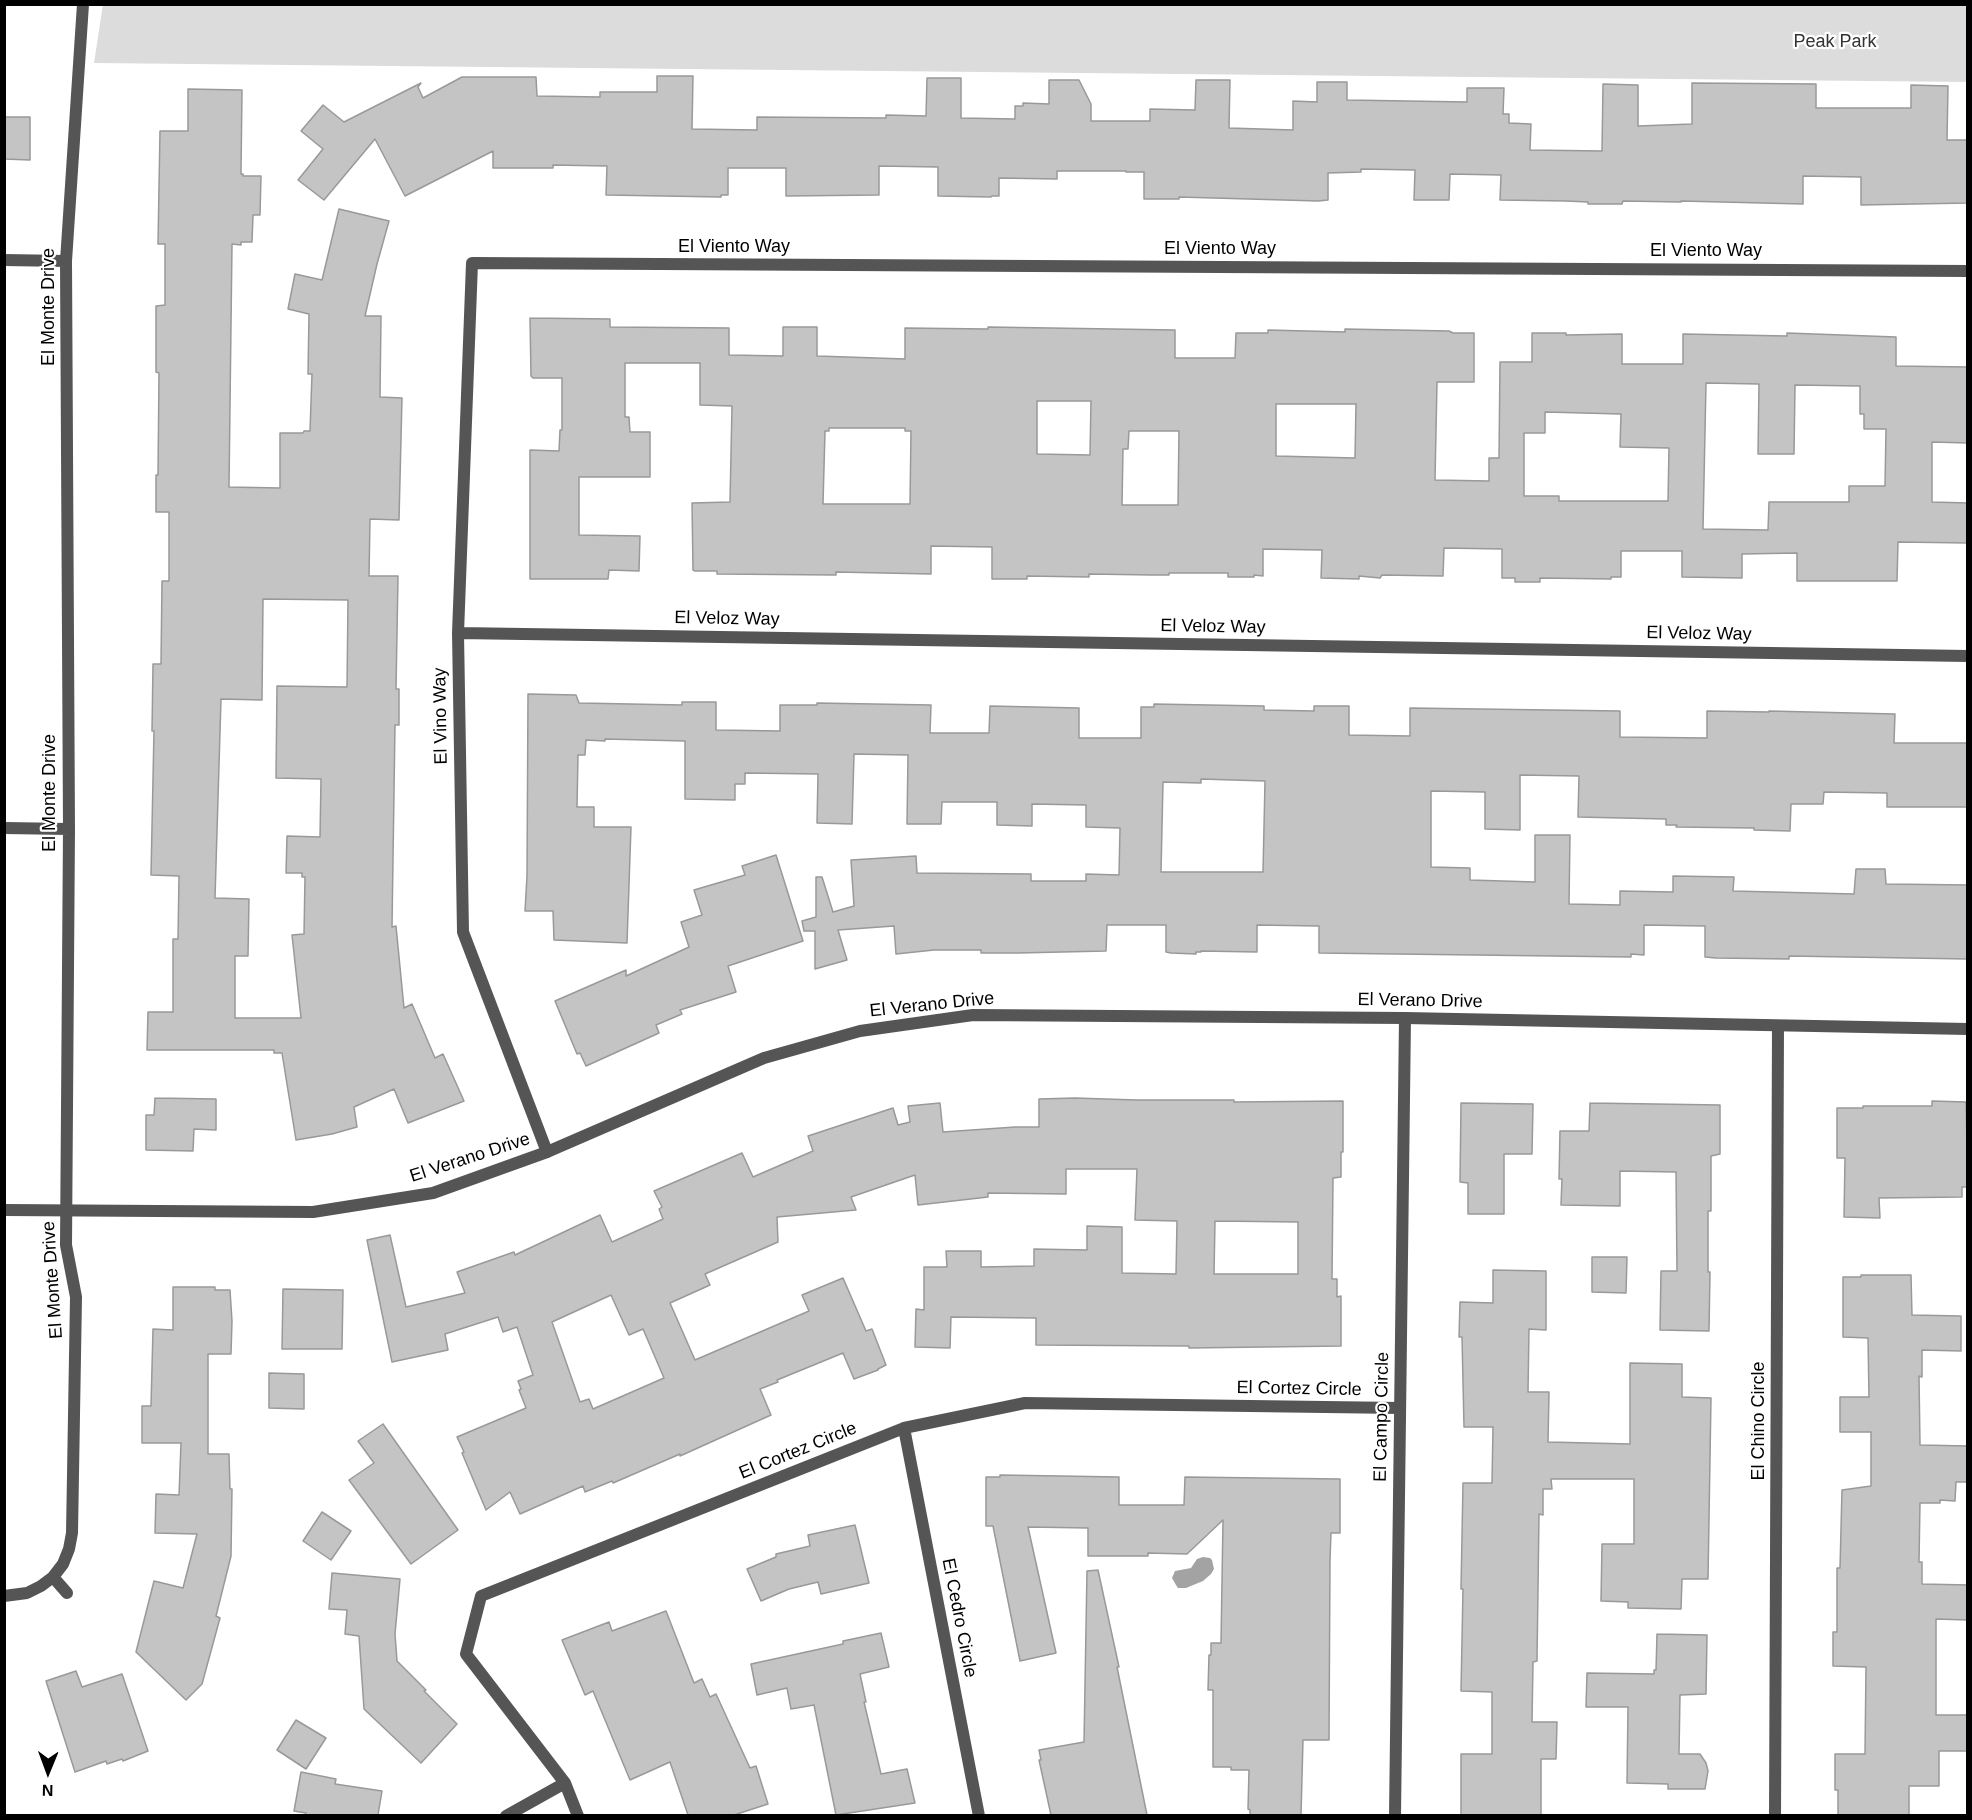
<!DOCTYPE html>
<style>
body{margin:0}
#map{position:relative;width:1972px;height:1820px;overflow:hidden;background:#fff;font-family:Arial,sans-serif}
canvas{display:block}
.frame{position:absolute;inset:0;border:6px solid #000;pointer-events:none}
.north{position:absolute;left:18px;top:1742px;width:60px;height:60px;-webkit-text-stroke:4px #fff;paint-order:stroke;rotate:181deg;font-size:16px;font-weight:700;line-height:24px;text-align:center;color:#000}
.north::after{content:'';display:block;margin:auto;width:21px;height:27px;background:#000;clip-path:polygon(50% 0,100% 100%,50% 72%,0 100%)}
</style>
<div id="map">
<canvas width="1972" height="1820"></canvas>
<div class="frame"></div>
<div class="north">N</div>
</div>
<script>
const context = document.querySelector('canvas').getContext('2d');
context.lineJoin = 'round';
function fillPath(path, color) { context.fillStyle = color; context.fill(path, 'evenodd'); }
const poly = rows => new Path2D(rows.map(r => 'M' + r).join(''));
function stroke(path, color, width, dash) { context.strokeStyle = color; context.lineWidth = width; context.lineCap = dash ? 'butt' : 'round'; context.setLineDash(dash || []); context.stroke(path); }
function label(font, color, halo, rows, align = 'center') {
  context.font = font + ' Arial,sans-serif'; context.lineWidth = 4.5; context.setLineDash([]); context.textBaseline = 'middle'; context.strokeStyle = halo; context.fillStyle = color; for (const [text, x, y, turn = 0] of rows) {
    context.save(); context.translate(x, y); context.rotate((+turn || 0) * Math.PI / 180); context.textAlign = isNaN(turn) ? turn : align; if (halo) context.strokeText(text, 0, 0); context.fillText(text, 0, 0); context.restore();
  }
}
fillPath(poly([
 [103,4,1967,4,1968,82,94,63]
]), '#dcdcdc');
fillPath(poly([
 [1203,1557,1210,1558,1212,1560,1214,1569,1211,1574,1203,1581,1186,1588,1178,1588,1176,1585,1172,1578,1175,1571,1191,1568,1197,1559]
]), '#a3a3a3');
const building = poly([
 [657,76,693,76,692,129,757,130,757,117,886,118,886,115,926,116,927,78,961,78,961,118,1015,119,1015,106,1023,106,1023,103,1049,104,1049,80,1079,80,1091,104,1091,121,1150,121,1150,109,1195,110,1196,80,1230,80,1229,128,1293,130,1293,101,1317,102,1317,82,1347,82,1347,100,1467,102,1467,88,1504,88,1503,114,1509,114,1509,123,1531,124,1530,150,1602,151,1603,84,1638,85,1638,126,1692,124,1692,83,1816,84,1816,108,1911,108,1911,85,1948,86,1947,140,1968,140,1968,203,1861,205,1861,177,1803,176,1803,204,1681,201,1681,202,1623,201,1622,204,1588,204,1588,202,1566,201,1500,200,1501,175,1450,174,1449,200,1414,200,1415,170,1361,169,1361,172,1328,173,1328,200,1318,201,1179,197,1179,199,1144,199,1144,172,1126,172,1126,171,1057,171,1057,179,999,178,999,196,992,196,991,197,938,196,938,167,879,166,879,195,786,196,786,168,728,168,728,195,721,195,721,197,606,195,607,166,553,165,553,168,493,168,493,151,405,196,375,139,324,200,298,180,323,149,301,131,323,105,344,122,421,83,418,87,423,98,462,77,536,77,537,96,600,97,600,92,657,92,657,76],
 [188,89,242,90,241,174,243,174,243,176,261,176,260,215,253,215,252,242,241,242,241,245,232,244,229,487,280,488,280,433,303,433,304,431,310,431,312,374,308,374,309,314,288,309,295,274,322,280,339,209,389,221,377,264,365,316,381,316,380,397,402,398,399,520,370,519,369,576,398,576,396,689,399,689,399,725,395,725,392,927,396,926,404,1008,412,1004,435,1058,443,1054,464,1101,408,1123,394,1089,354,1107,357,1127,332,1134,296,1140,282,1053,274,1053,274,1050,147,1050,148,1012,173,1012,173,939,178,939,179,876,151,875,154,731,152,731,153,664,161,664,162,581,169,581,169,512,156,512,156,475,158,475,159,373,156,372,156,306,165,305,165,244,158,244,160,131,188,131,188,89],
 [263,599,348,600,347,687,277,686,276,778,321,779,320,837,287,836,286,873,302,873,302,877,305,877,304,934,292,935,301,1018,235,1018,235,956,248,956,249,899,215,898,221,699,262,700,263,599],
 [4,117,30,117,30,160,4,159,4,117],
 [530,318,610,319,610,327,729,328,729,355,783,356,783,327,817,327,817,356,905,359,905,328,988,329,988,327,1175,330,1175,358,1235,358,1236,333,1268,333,1268,330,1345,332,1345,329,1449,331,1453,333,1474,333,1474,382,1437,382,1435,480,1489,481,1489,458,1499,458,1500,362,1532,362,1532,333,1566,333,1566,335,1622,334,1622,364,1683,364,1683,334,1787,336,1787,333,1896,337,1896,366,1968,367,1968,443,1932,442,1932,502,1968,503,1968,543,1898,542,1897,581,1797,581,1797,553,1742,554,1742,578,1682,577,1682,551,1621,551,1621,577,1611,577,1611,579,1540,578,1540,582,1515,582,1515,578,1502,578,1502,549,1444,548,1443,576,1382,575,1380,578,1359,576,1359,579,1321,578,1322,550,1263,549,1263,576,1254,575,1254,577,1228,577,1228,573,1169,573,1169,575,1152,575,1089,574,1089,577,1027,576,1027,579,992,579,992,547,931,546,931,574,836,572,836,575,717,574,717,571,695,571,693,570,692,503,730,502,732,406,700,405,700,363,625,363,625,417,629,417,630,432,650,432,650,477,579,477,579,535,640,536,639,571,609,570,608,579,530,579,530,450,559,451,560,430,562,430,562,378,533,378,531,376,530,318],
 [1706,383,1759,384,1758,454,1794,454,1795,385,1860,386,1860,414,1864,414,1864,429,1886,429,1885,486,1849,486,1849,502,1769,502,1768,530,1703,529,1706,383],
 [1037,401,1091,401,1090,455,1037,454,1037,401],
 [1276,404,1356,404,1355,458,1276,456,1276,404],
 [1545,412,1621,414,1620,447,1669,448,1668,501,1559,501,1559,496,1524,496,1524,433,1545,433,1545,412],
 [829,428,905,428,905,431,911,431,910,504,823,504,825,431,829,431,829,428],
 [1129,431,1179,431,1178,505,1122,505,1123,449,1128,449,1129,431],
 [528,694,576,695,579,703,682,705,682,702,716,702,716,730,780,731,780,705,817,705,817,703,931,705,930,733,989,733,990,706,1079,708,1079,738,1141,738,1141,707,1154,707,1154,704,1264,706,1264,710,1314,711,1314,706,1349,706,1349,735,1410,736,1410,708,1620,711,1620,737,1707,738,1707,711,1769,712,1769,711,1895,714,1894,743,1968,743,1968,807,1887,807,1887,793,1824,792,1823,804,1791,804,1790,831,1754,830,1754,828,1676,827,1677,825,1666,825,1666,819,1578,817,1579,776,1520,775,1520,830,1485,829,1485,792,1431,791,1431,867,1470,868,1470,880,1535,882,1535,835,1570,835,1569,904,1620,905,1620,891,1673,892,1673,876,1734,877,1733,891,1854,894,1856,869,1885,869,1886,884,1968,885,1968,959,1789,956,1789,959,1716,958,1705,957,1705,926,1644,925,1644,955,1631,954,1631,957,1319,953,1319,926,1257,925,1257,952,1201,951,1201,952,1196,952,1196,954,1171,953,1166,952,1166,925,1107,925,1106,951,1018,953,981,953,981,950,934,950,896,954,894,926,838,930,847,960,815,969,815,931,804,931,802,921,816,917,816,877,822,877,833,912,854,906,851,860,916,856,917,873,1031,874,1031,881,1086,881,1086,874,1119,875,1120,828,1086,827,1086,805,1032,804,1032,826,997,825,997,802,942,802,941,824,907,824,908,755,854,754,852,824,817,823,818,774,745,773,745,784,735,784,735,800,685,799,685,741,605,739,605,741,586,740,585,755,578,755,577,807,594,807,594,827,631,827,627,943,554,940,553,911,525,911,527,876,528,694],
 [1201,779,1265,781,1263,872,1161,872,1163,782,1201,783,1201,779],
 [776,855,803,941,728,966,736,992,680,1010,682,1014,656,1025,659,1033,586,1066,580,1053,577,1054,555,1001,626,970,626,976,689,947,681,922,702,915,694,890,745,875,742,866,776,855],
 [155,1098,216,1099,216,1130,194,1129,193,1151,146,1150,146,1115,154,1115,155,1098],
 [1075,1098,1136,1100,1234,1100,1234,1102,1343,1101,1343,1152,1341,1152,1341,1177,1333,1178,1332,1279,1337,1279,1337,1297,1341,1296,1341,1346,1189,1348,1189,1346,1036,1345,1036,1318,951,1317,950,1348,915,1347,916,1309,924,1310,924,1267,947,1267,946,1251,981,1251,981,1267,1034,1266,1034,1249,1087,1250,1087,1226,1122,1227,1122,1273,1176,1274,1177,1221,1135,1220,1137,1169,1066,1169,1066,1194,988,1193,988,1197,918,1205,915,1175,851,1197,856,1210,777,1217,778,1242,705,1274,710,1285,670,1303,695,1360,809,1311,802,1295,843,1278,866,1331,872,1329,886,1365,878,1369,878,1370,854,1379,843,1353,777,1380,778,1382,760,1389,771,1415,680,1456,680,1454,613,1483,612,1481,585,1492,583,1486,520,1514,510,1492,486,1510,462,1453,464,1452,457,1437,526,1408,519,1390,521,1389,518,1381,533,1375,517,1327,503,1332,498,1317,445,1334,448,1350,392,1362,367,1240,390,1235,406,1307,465,1293,457,1272,514,1252,515,1255,600,1215,612,1242,663,1219,659,1209,662,1207,654,1191,742,1153,753,1177,813,1151,808,1136,893,1108,898,1125,910,1122,908,1106,940,1103,943,1132,1015,1127,1039,1127,1039,1099,1075,1098],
 [1215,1221,1298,1222,1298,1274,1214,1274,1215,1221],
 [611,1295,629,1335,643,1329,664,1378,593,1409,589,1399,580,1402,552,1322,611,1295],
 [1932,1101,1966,1102,1968,1187,1962,1187,1962,1197,1879,1198,1880,1218,1844,1217,1845,1158,1837,1158,1837,1108,1863,1108,1863,1106,1932,1106,1932,1101],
 [1461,1103,1533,1104,1532,1154,1504,1154,1504,1214,1468,1214,1468,1183,1460,1182,1461,1103],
 [1590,1103,1720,1105,1720,1154,1711,1156,1711,1211,1708,1211,1708,1272,1710,1272,1709,1331,1660,1330,1661,1271,1677,1271,1676,1172,1620,1171,1620,1206,1561,1205,1562,1179,1559,1179,1560,1131,1589,1131,1590,1103],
 [1592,1257,1627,1257,1626,1293,1592,1292,1592,1257],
 [1493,1270,1546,1271,1546,1330,1529,1329,1528,1392,1549,1392,1548,1442,1630,1444,1630,1363,1682,1364,1682,1397,1711,1398,1708,1579,1682,1579,1681,1609,1628,1608,1628,1602,1601,1601,1602,1544,1634,1544,1634,1479,1551,1479,1552,1489,1543,1489,1543,1515,1539,1514,1537,1661,1533,1662,1532,1722,1557,1722,1556,1759,1541,1759,1541,1815,1461,1815,1461,1754,1492,1754,1492,1692,1461,1691,1463,1589,1461,1589,1463,1483,1492,1483,1493,1427,1464,1427,1462,1337,1459,1337,1460,1302,1493,1303,1493,1270],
 [1861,1275,1911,1275,1912,1315,1961,1316,1961,1351,1922,1350,1922,1377,1919,1376,1920,1445,1968,1446,1968,1482,1956,1482,1955,1501,1940,1500,1940,1503,1920,1503,1919,1562,1922,1562,1922,1584,1968,1585,1968,1620,1936,1619,1936,1715,1968,1715,1968,1751,1939,1751,1939,1786,1909,1786,1909,1815,1838,1815,1838,1790,1835,1790,1835,1754,1865,1754,1866,1667,1833,1666,1833,1632,1837,1632,1837,1568,1840,1568,1842,1490,1871,1486,1871,1432,1840,1432,1840,1397,1869,1397,1868,1338,1843,1337,1843,1277,1861,1277,1861,1275],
 [173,1287,215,1287,215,1290,230,1290,232,1321,231,1354,208,1354,208,1454,229,1454,230,1489,232,1489,231,1556,216,1616,220,1618,202,1684,186,1700,136,1652,154,1581,183,1588,197,1534,155,1533,156,1494,179,1495,181,1443,142,1443,142,1406,151,1406,153,1329,173,1330,173,1287],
 [283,1289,343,1290,342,1349,282,1349,283,1289],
 [269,1373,304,1374,304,1409,269,1408,269,1373],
 [383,1424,458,1530,411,1564,349,1480,374,1463,358,1441,383,1424],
 [1000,1475,1119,1477,1119,1505,1184,1505,1185,1477,1340,1479,1340,1533,1331,1533,1330,1560,1329,1740,1303,1740,1301,1815,1250,1815,1250,1810,1248,1809,1249,1770,1231,1770,1231,1767,1213,1767,1213,1690,1208,1690,1209,1655,1211,1655,1211,1643,1221,1643,1223,1520,1187,1554,1148,1553,1148,1556,1088,1556,1088,1528,1028,1527,1056,1653,1020,1661,993,1526,986,1526,986,1477,1000,1477,1000,1475],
 [322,1512,351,1531,331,1560,303,1541,322,1512],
 [855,1525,869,1583,821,1594,818,1582,789,1589,761,1601,747,1569,776,1557,776,1554,810,1546,808,1535,855,1525],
 [1098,1570,1119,1667,1117,1667,1147,1815,1051,1815,1039,1760,1041,1760,1039,1750,1084,1742,1087,1571,1098,1570],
 [332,1573,400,1579,395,1634,397,1661,426,1690,424,1691,457,1724,421,1763,364,1709,359,1636,345,1634,347,1610,329,1609,332,1573],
 [666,1611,694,1683,702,1679,710,1697,716,1694,750,1768,756,1766,768,1804,734,1815,688,1815,670,1762,630,1780,593,1691,585,1695,562,1640,609,1622,612,1631,666,1611],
 [881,1633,889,1667,860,1674,866,1702,864,1702,881,1774,907,1769,915,1803,836,1815,814,1705,791,1709,787,1688,757,1695,751,1664,843,1644,843,1641,881,1633],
 [1657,1634,1707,1635,1706,1694,1680,1695,1679,1754,1700,1754,1706,1763,1708,1771,1705,1789,1668,1789,1668,1784,1627,1783,1628,1707,1586,1707,1587,1673,1654,1674,1654,1670,1656,1670,1657,1634],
 [76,1671,82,1687,122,1674,148,1751,123,1761,122,1759,107,1764,106,1761,75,1772,46,1681,76,1671],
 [296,1720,326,1738,306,1769,277,1750,296,1720],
 [301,1772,336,1779,335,1784,382,1791,378,1815,305,1815,306,1813,294,1811,301,1772]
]);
fillPath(building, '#c4c4c4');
stroke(building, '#999', 1.5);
stroke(poly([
 [4,260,66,261],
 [458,633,1968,656],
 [4,828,69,829],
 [547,1152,463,932,458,633,472,263,1968,271],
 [904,1428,979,1816],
 [53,1577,67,1593],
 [4,1596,27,1593,41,1586,53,1577,63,1564,69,1549,72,1533,76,1297,66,1245,69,829,66,261,83,4],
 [506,1816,565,1783],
 [578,1816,565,1783,466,1654,481,1596,904,1428,1025,1403,1400,1408],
 [1395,1816,1405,1018],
 [1775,1816,1778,1026]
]), '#555', 12);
stroke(poly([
 [4,1210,313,1212,433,1193,547,1152,764,1058,860,1031,973,1015,1405,1018,1968,1029]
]), '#555', 12);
label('18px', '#333', '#fff', [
 ["Peak Park",1835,42]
]);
label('18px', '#000', '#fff', [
 ["El Viento Way",734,247],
 ["El Viento Way",1220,249],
 ["El Viento Way",1706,251],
 ["El Monte Drive",49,307,-90],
 ["El Veloz Way",727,619,1],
 ["El Veloz Way",1213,627,1],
 ["El Veloz Way",1699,634,1],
 ["El Vino Way",441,716,-91],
 ["El Monte Drive",50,793,-90],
 ["El Verano Drive",1420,1001,1],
 ["El Verano Drive",932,1005,-6],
 ["El Verano Drive",470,1158,-18],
 ["El Monte Drive",53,1280,-94],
 ["El Cortez Circle",1299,1389,1],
 ["El Campo Circle",1382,1417,-89],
 ["El Chino Circle",1759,1421,-90],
 ["El Cortez Circle",798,1451,-22],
 ["El Cedro Circle",959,1618,79]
]);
</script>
